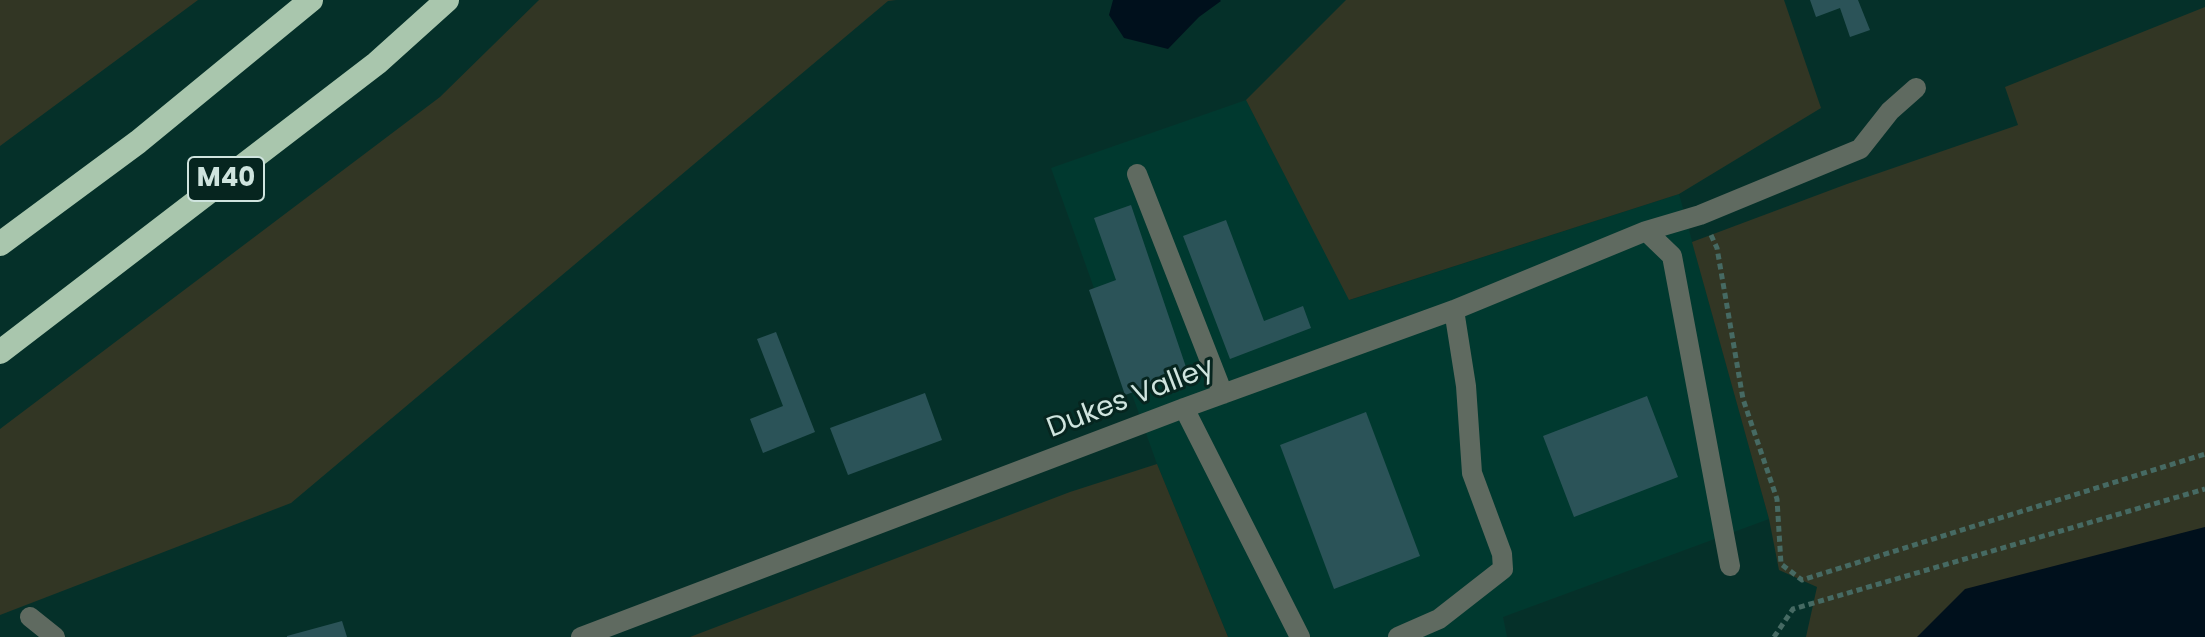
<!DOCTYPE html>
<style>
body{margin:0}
canvas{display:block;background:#053029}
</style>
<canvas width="2205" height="637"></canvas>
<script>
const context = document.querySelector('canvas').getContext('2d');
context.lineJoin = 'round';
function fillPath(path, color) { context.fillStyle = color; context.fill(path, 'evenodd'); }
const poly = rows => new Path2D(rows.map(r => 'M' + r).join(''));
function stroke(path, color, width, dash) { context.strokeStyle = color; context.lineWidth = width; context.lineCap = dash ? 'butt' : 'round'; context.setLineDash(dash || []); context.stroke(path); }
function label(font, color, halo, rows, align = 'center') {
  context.font = font + ' Poppins,sans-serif'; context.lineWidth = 6; context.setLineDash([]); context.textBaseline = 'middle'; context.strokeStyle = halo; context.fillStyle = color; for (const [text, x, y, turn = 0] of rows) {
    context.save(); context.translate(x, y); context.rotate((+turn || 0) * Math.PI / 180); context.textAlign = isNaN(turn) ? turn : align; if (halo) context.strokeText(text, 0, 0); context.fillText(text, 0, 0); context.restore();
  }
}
fillPath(poly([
 [1246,100,1350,300,1679,194,1769,519,1503,617,1507,637,1228,637,1157,464,1051,168]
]), '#00392f');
fillPath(poly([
 [0,0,198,0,0,146],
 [539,0,896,0,888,1,291,503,0,615,0,429,440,97],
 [1346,0,1784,0,1821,108,1679,194,1349,300,1246,100],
 [2205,7,2205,637,1806,637,1817,587,1779,570,1769,519,1692,242,1847,184,2018,125,2005,87],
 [1157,464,1228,637,690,637,1070,492]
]), '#323624');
fillPath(poly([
 [1113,0,1220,0,1221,1,1199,17,1168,49,1124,38,1109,15],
 [2205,527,2205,637,1917,637,1965,589]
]), '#00101c');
fillPath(poly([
 [1810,0,1858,0,1870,30,1850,37,1840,8,1816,17],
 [1131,205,1188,373,1125,395,1089,290,1116,280,1094,218],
 [1226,220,1264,321,1303,306,1311,328,1230,359,1183,236],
 [776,332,815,432,763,453,750,419,783,406,757,339],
 [925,393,942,440,848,475,830,428],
 [1647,396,1678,477,1574,517,1543,436],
 [1366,412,1420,556,1334,589,1280,445],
 [342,621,347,637,287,637,287,636]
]), '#2b5358');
stroke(poly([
 [1711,235,1717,248,1743,399,1777,499,1781,564,1802,580,2205,454],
 [1774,637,1793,609,2205,489]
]), '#466a63', 5, [6, 4]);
stroke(poly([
 [1137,174,1223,394],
 [1646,231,1672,256,1730,566],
 [1184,408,1300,637],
 [30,617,55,637],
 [581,637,1184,408,1454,310,1646,231,1700,215,1860,149,1890,111,1916,88],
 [1398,637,1439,619,1503,569,1502,554,1472,473,1466,386,1454,310]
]), '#5f6a60', 20);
stroke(poly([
 [0,244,138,142,311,0],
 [0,352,377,63,447,0]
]), '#a9c6ad', 24);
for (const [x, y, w] of [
 [226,179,76]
]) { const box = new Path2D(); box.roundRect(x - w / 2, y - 22, w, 44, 6); context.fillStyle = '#06251f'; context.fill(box); stroke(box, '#cfe4de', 2); }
label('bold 26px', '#cfe4de', null, [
 ["M40",226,179]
]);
label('28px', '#cfe4de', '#06251f', [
 ["Dukes Valley",1131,399,-21]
]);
</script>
